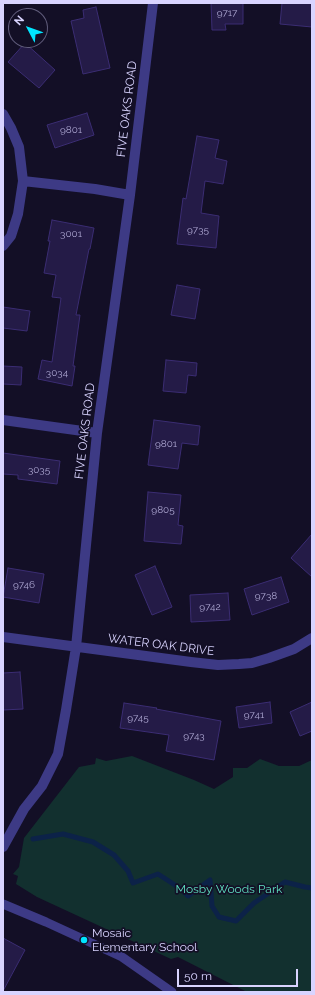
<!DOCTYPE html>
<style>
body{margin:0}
#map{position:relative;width:315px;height:995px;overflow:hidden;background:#130f26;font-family:Raleway,sans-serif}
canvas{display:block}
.frame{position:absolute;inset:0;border:4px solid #d9d4ff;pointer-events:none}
.north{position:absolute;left:8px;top:8px;width:40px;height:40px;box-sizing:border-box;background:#130f26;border:1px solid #625e7d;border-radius:50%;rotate:311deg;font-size:11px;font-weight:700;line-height:16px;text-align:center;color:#d9d4ff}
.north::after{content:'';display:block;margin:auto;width:14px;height:18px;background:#00e5ff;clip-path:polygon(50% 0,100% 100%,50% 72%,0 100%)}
.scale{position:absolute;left:177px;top:969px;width:121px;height:18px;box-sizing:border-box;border:2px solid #d9d4ff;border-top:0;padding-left:5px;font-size:12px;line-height:14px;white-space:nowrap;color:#d9d4ff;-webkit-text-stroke:3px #130f26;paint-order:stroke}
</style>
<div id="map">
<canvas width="315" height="995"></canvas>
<div class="frame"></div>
<div class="north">N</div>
<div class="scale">50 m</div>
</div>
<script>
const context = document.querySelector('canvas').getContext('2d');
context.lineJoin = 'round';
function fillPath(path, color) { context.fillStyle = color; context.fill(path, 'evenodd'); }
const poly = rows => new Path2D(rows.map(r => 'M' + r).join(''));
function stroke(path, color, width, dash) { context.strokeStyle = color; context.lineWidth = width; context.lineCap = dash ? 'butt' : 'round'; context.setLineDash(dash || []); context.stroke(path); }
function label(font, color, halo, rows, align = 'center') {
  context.font = font + ' Raleway,sans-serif'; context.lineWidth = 3.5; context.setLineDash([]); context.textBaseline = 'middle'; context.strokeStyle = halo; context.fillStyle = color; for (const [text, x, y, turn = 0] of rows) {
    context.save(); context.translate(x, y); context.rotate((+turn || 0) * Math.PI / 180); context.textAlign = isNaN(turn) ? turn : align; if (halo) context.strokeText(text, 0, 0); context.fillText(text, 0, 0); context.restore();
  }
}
fillPath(poly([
 [132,756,194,780,214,789,233,777,233,768,247,768,260,759,279,766,299,766,312,760,312,992,247,992,178,957,171,959,37,897,16,884,18,876,13,874,19,867,24,838,79,767,95,764,96,758,106,761]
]), '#12302f');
stroke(poly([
 [33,839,63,834,93,842,114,855,128,871,133,883,158,874,181,889,188,896,210,880,212,906,219,917,236,921,254,903,285,882,305,887,312,888]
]), '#0c2248', 5);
const building = poly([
 [211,3,243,3,243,24,225,24,226,30,212,30,211,3],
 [282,3,312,3,312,27,280,24,282,3],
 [96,7,110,68,83,74,71,21,84,18,83,10,96,7],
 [25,43,55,70,39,88,8,62,25,43],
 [87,113,94,135,55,148,47,125,87,113],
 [197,136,219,140,215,158,227,161,223,184,205,181,201,213,219,216,216,248,177,244,183,198,186,199,197,136],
 [52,220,94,228,90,249,89,249,76,315,80,315,73,366,75,366,72,386,38,379,42,360,52,362,61,298,52,297,56,275,44,273,50,241,48,241,52,220],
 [177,285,200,289,195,319,171,315,177,285],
 [3,307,30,311,27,331,3,328,3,307],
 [166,360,197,363,196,376,188,375,186,393,163,391,166,360],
 [3,366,22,367,21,385,3,384,3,366],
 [154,420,200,426,198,445,182,443,178,469,148,465,154,420],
 [3,453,60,461,57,484,18,479,18,475,3,474,3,453],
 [148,492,181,495,178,525,183,526,181,544,144,541,148,492],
 [312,534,312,577,291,558,312,534],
 [155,566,172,607,152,615,135,575,155,566],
 [8,568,44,574,39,603,3,597,8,568],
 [281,577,289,602,252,615,244,589,281,577],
 [228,593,230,620,191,622,190,595,228,593],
 [20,672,23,709,3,710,3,673,20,672],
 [270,702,272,723,239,728,236,707,270,702],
 [312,702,312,731,300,736,290,712,312,702],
 [124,703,157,708,156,709,221,721,214,760,166,751,169,735,120,728,124,703],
 [3,938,25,950,3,991,3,938]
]);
fillPath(building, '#241b47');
stroke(building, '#3b2d73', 1);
stroke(poly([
 [3,904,46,922,122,957,172,992]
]), '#3d3a85', 9);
stroke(poly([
 [3,114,11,128,19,147,23,181,18,214,11,236,3,246],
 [23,181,95,189,130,195],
 [3,420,97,433],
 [3,637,191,662,218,665,239,664,252,663,269,658,294,649,312,638],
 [3,847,24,809,42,786,58,754,66,710,76,647,97,433,130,195,153,3]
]), '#3d3a85', 10);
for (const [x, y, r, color] of [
 [84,940,4,"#00e5ff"]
]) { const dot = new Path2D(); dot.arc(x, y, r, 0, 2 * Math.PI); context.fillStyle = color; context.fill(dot); stroke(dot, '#130f26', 1.5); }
label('10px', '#aca6d1', null, [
 ["9717",227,13],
 ["9801",71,130],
 ["9735",198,230],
 ["3001",71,234],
 ["3034",57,373],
 ["9801",166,444],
 ["3035",39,470],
 ["9805",163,510],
 ["9746",24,585],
 ["9738",266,596],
 ["9742",210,607],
 ["9741",254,715],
 ["9745",138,718],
 ["9743",194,736]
]);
label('12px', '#d9d4ff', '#130f26', [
 ["FIVE OAKS ROAD",127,109,-83],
 ["FIVE OAKS ROAD",85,431,-83],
 ["WATER OAK DRIVE",161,645,7]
]);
label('12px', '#5fe0c0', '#130f26', [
 ["Mosby Woods Park",229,889]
]);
label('12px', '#d9d4ff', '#130f26', [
 ["Mosaic",92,933],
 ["Elementary School",92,947]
], 'left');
</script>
